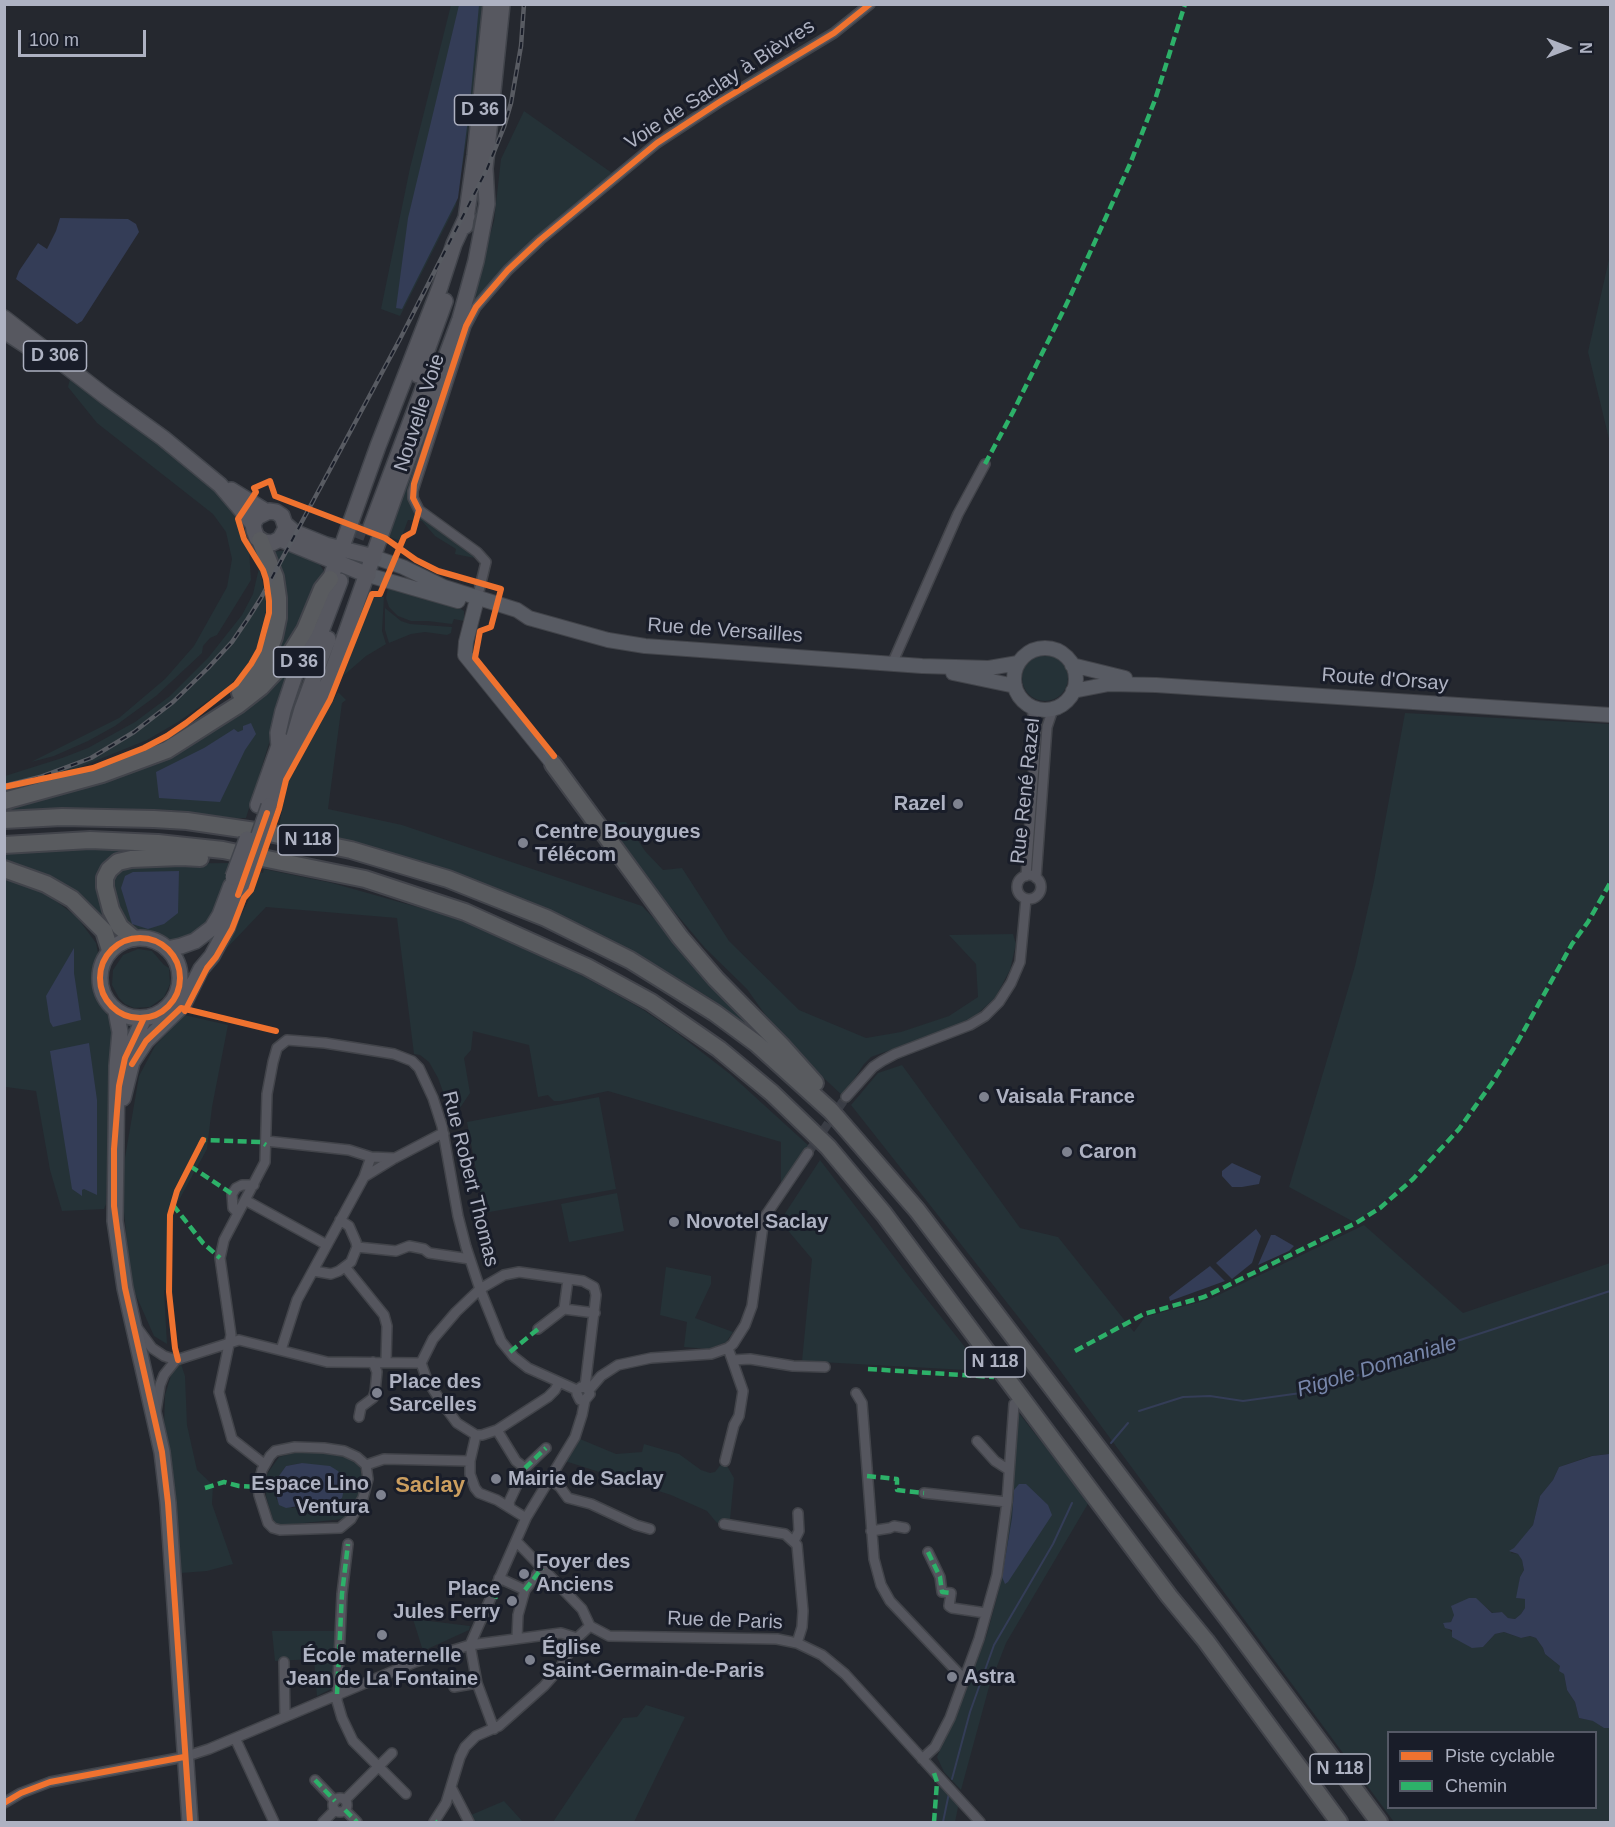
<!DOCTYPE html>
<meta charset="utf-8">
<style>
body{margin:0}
#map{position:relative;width:1615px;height:1827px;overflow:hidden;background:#25282f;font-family:Helvetica,sans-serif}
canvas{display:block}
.frame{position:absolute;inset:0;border:6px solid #aeb2c2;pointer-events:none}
.legend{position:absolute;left:1387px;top:1731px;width:210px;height:78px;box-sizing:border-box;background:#191d29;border:2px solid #555966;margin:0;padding:8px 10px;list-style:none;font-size:18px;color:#aeb2c2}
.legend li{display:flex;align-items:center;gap:12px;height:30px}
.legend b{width:30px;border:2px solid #555966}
.north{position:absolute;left:1537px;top:18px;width:60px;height:60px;-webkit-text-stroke:4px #191d29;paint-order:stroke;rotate:90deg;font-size:16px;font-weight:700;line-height:24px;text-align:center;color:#aeb2c2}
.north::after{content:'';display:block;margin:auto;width:21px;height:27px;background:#aeb2c2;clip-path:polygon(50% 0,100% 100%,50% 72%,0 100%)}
.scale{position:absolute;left:18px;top:30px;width:128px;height:27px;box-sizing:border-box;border:3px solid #aeb2c2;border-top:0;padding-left:8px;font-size:18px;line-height:21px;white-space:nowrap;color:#aeb2c2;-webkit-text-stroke:4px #191d29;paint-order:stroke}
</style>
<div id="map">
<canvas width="1615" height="1827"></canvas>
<div class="frame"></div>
<ul class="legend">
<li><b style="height:8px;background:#ef722f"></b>Piste cyclable</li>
<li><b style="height:8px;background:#2db169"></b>Chemin</li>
</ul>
<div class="north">N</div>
<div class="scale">100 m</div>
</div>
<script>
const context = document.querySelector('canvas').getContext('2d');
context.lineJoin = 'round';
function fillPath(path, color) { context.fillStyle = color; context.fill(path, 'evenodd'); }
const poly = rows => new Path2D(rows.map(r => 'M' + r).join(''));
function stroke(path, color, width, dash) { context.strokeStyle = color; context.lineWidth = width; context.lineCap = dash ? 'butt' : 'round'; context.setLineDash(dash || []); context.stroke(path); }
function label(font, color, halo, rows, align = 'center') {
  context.font = font + ' Helvetica,sans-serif'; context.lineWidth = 6; context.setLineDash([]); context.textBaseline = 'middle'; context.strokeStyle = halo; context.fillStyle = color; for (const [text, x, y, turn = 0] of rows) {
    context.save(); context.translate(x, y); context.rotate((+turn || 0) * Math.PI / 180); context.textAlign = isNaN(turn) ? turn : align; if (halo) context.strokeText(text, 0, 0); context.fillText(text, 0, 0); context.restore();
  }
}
fillPath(poly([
 [451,5,485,5,480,57,456,205,400,316,381,309,410,168],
 [524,111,612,173,505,269,469,308,494,221,501,159],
 [1610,255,1610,443,1588,352],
 [70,379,124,416,226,501,238,513,241,532,249,550,251,580,217,635,210,638,203,646,202,653,156,696,115,726,88,741,54,756,31,762,119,718,165,679,194,646,227,587,232,559,226,532,213,514,97,423,68,387],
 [419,439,425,441,408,488,409,497,476,556,475,558,455,554,456,549,435,536,422,521,408,520,400,541,385,535],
 [289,550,320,565,325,573,323,580,280,658,256,683,271,656,270,552],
 [259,568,267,601,264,630,256,651,243,671,228,687,178,722,147,740,75,769,5,794,5,776,62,758,88,748,135,722,170,696,208,658,242,615,253,594],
 [388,587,455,605,464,611,464,621,454,619,452,624,428,621,411,621,398,616,389,607,386,598],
 [372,597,384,597,382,631,386,644,366,656,343,676],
 [385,608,401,621,410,624,452,627,451,633,447,635,425,632,411,634,389,643,385,630],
 '1022 678a23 23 0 1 1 46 0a23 23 0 1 1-46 0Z',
 [296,656,246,818,233,818,172,810,92,808,5,813,5,807,98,785,153,760],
 [338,692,346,700,342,703,328,809,402,825,642,906,724,991,767,1042,713,1000,674,976,638,956,526,902,473,880,354,842,279,825,288,782],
 [1405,713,1610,724,1610,879,1587,921,1570,942,1515,1042,1491,1082,1457,1127,1412,1177,1379,1206,1354,1222,1289,1187,1355,966,1374,881],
 [626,822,645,851,663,870,682,868,729,941,799,1010,866,1038,901,1032,949,1016,978,997,976,964,949,935,1013,934,1016,944,1010,970,995,998,975,1016,948,1029,871,1057,864,1064,843,1096,799,1055,764,1013,747,989,705,948,656,890,606,823],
 [94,849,121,850,121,853,112,859,114,928,5,865,5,852],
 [231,863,217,910,208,925,189,938,171,942,153,933,136,932,128,928,112,893,113,878,121,869,136,864],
 [264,869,332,883,435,912,482,928,547,956,642,1009,677,1033,730,1074,809,1146,781,1189,781,1142,608,1091,561,1101,554,1101,548,1095,538,1097,529,1045,473,1031,471,1050,464,1058,470,1093,456,1114,452,1116,438,1078,429,1062,420,1055,414,1054,397,918,266,907,224,951,249,899,259,872,263,873],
 [5,876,44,892,77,917,96,943,98,953,93,970,93,990,105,1012,115,1025,106,1204,104,1209,62,1211,50,1170,36,1091,6,1087],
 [138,949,152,951,164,965,169,968,170,984,164,997,150,1007,134,1008,125,1004,119,998,112,985,113,970,123,955],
 [184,1015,228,1025,212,1107,207,1149,174,1209,171,1272,173,1293,164,1290,167,1344,154,1336,131,1284,121,1181,139,1076,155,1046],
 [902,1065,1020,1228,1058,1237,1134,1332,1145,1317,1210,1299,1364,1225,1463,1313,1610,1263,1610,1452,1609,1454,1591,1456,1559,1467,1553,1480,1540,1496,1533,1525,1511,1553,1518,1554,1522,1560,1524,1570,1520,1577,1517,1598,1525,1599,1525,1608,1521,1614,1515,1619,1508,1618,1502,1612,1493,1613,1476,1599,1454,1615,1451,1622,1443,1624,1463,1642,1483,1647,1495,1634,1504,1632,1521,1638,1530,1636,1536,1638,1543,1648,1545,1654,1560,1666,1564,1674,1567,1690,1575,1702,1579,1718,1594,1721,1604,1728,1610,1728,1610,1822,1394,1822,1053,1361,851,1105,878,1073],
 [1388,1732,1596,1732,1596,1808,1388,1808],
 [599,1097,616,1189,484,1213,467,1122],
 [820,1160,914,1283,984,1371,802,1361,812,1259,780,1221],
 [617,1193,624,1231,569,1242,561,1204],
 [666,1267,711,1276,711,1284,695,1318,733,1332,726,1342,709,1349,684,1347,687,1322,660,1315],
 [181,1364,185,1376,187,1425,197,1470,213,1485,212,1504,233,1564,207,1571,181,1573,164,1426,165,1395,172,1372],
 [1014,1407,1089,1502,1006,1643,989,1687,961,1790,944,1772,937,1757,967,1688,987,1634,999,1590,1008,1512],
 [580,1439,616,1454,642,1452,644,1444,679,1454,701,1470,710,1473,715,1472,722,1463,728,1463,727,1466,734,1478,730,1520,717,1523,707,1511,671,1495,565,1461],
 [298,1452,322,1452,340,1456,355,1461,360,1468,362,1476,360,1493,354,1505,343,1519,284,1525,274,1523,266,1496,267,1474,279,1457],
 [302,1463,344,1479,344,1492,327,1505,311,1504,292,1508,276,1499,276,1480,286,1466],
 [413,1619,470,1626,469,1630,423,1651],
 [272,1631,337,1631,333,1688,317,1696,314,1659,275,1661],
 [646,1705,685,1717,634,1822,553,1822,623,1718,637,1717],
 [940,1782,959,1802,955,1822,932,1822],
 [504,1801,523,1822,474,1822,471,1815]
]), '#253237');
fillPath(poly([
 [459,5,479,5,470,103,458,198,402,309,396,308,408,218],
 [60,218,128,219,136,224,139,232,82,321,77,324,16,279,19,271,38,243,47,249,56,231],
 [251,723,256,734,245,750,220,802,159,798,156,772,204,748,234,729,238,732,243,730,243,726],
 [179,871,178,913,164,924,148,929,132,924,121,888,125,876,133,872],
 [74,948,74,973,81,1020,53,1027,50,1022,46,996],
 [89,1043,97,1100,97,1195,84,1189,82,1190,82,1196,72,1189,50,1051],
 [1232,1163,1261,1176,1259,1184,1242,1187,1232,1187,1222,1176,1222,1171],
 [1256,1229,1261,1236,1252,1263,1232,1279,1216,1263],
 [1271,1235,1275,1235,1294,1246,1289,1251,1258,1265],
 [1210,1266,1225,1281,1170,1301,1169,1297],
 [1610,1452,1610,1728,1604,1728,1593,1721,1579,1718,1575,1702,1567,1690,1564,1674,1559,1671,1560,1666,1545,1654,1543,1648,1536,1638,1530,1636,1521,1638,1504,1632,1495,1634,1483,1647,1472,1648,1452,1637,1452,1630,1445,1628,1443,1623,1451,1622,1454,1615,1451,1606,1469,1598,1476,1598,1492,1613,1502,1612,1508,1618,1515,1619,1521,1614,1525,1608,1525,1599,1516,1598,1520,1577,1524,1570,1522,1560,1518,1554,1509,1551,1514,1548,1533,1525,1540,1496,1553,1480,1559,1467,1592,1456,1609,1454],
 [302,1463,330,1466,338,1471,344,1479,345,1485,342,1498,331,1505,311,1504,286,1508,279,1505,275,1491,276,1480,286,1466],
 [1019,1484,1026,1484,1048,1505,1052,1515,1008,1582,1005,1584,1002,1577,1012,1518,1014,1490]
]), '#343d57');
stroke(poly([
 [1139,1411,1183,1397,1210,1396,1243,1401,1308,1392,1319,1387,1336,1383,1448,1344,1610,1291],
 [1111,1443,1128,1423],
 [952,1779,970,1712,994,1645,1053,1544,1072,1503],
 [943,1822,949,1793]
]), '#343d57', 2);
stroke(poly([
 [808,1153,846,1097]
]), '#3a3d45', 9, [9, 4.5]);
stroke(poly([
 [340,581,362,523]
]), '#3a3d45', 15, [15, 8]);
const street = poly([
 [477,599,486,562,477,552,419,510,413,498,413,491,466,326,476,307,508,270,540,240,657,143,721,101,834,33,870,4],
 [892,664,958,514,985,464],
 '1017 887a12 12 0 1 1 24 0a12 12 0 1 1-24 0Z',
 [1026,876,1036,738,1036,727,1031,706],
 [1036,878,1047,727,1053,709],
 [846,1097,873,1067,882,1061,895,1054,970,1025,985,1016,999,1002,1011,983,1020,962,1026,899],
 [266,1141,349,1150,371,1157],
 [364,1177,395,1158,439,1135,444,1134],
 [245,1200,327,1245],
 [238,1213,233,1208,232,1194,236,1188,242,1185,254,1185],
 [357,1247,396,1251,409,1246,424,1249,429,1253,470,1259],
 [346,1268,384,1315,387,1326,386,1362],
 [314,1271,331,1274,339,1271,351,1262,357,1247,356,1242,349,1226,340,1220],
 [568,1279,564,1309,595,1313],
 [138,1329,152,1348,164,1356,176,1360],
 [538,1329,564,1309],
 [281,1350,297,1300,364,1177,371,1157,395,1158],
 [733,1360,750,1359,793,1366,825,1367],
 [559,1382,555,1390,548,1397,497,1430,482,1435,476,1435,457,1423,440,1400,427,1380,421,1363,433,1339,456,1312,480,1289,504,1275,519,1272,583,1281,594,1287,596,1295,585,1387],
 [589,1390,601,1376,618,1365,651,1358,711,1354,728,1348,733,1344,745,1325,752,1306,764,1218,808,1153],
 [856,1393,862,1403,874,1559,881,1585,890,1601,964,1679],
 [156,1411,160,1385,164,1375,176,1360,239,1340,327,1362,421,1363],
 [359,1417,361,1407,373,1398,375,1392,377,1372,373,1362],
 [497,1430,516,1461,525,1468,509,1502,510,1508],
 [476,1435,470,1461,470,1474,475,1488,479,1493,497,1500,526,1518],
 [977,1441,995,1461,1009,1470],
 [295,1447,324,1448,344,1451,357,1457,366,1465,368,1479,363,1498,351,1519,340,1528,280,1530,273,1528,268,1523,259,1495,258,1487,262,1470,270,1456,275,1451,295,1447],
 [725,1461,734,1425,739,1416,743,1391,728,1348],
 [264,1464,232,1439,219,1392,231,1335,220,1258,224,1240,265,1162,267,1094,273,1062,277,1048,287,1040,325,1043,394,1054,412,1061,419,1068,433,1098,442,1126,458,1216,466,1247,480,1289,501,1341,514,1357,528,1368,577,1390],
 [366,1465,384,1459,470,1461],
 [525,1468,546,1448],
 [550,1479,560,1487,568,1498,591,1504,636,1525,650,1529],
 [924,1493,1007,1502],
 [724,1524,785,1534,797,1545,803,1611,802,1627,797,1643],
 [871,1531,890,1528,894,1526,905,1528],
 [516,1541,582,1609,590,1626],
 [794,1541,799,1531,798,1513],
 [348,1544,342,1594,337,1701,342,1718,353,1741,406,1794],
 [928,1552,940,1577,942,1592,951,1593,949,1606,952,1608,986,1613],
 [499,1578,525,1590,518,1615,517,1638],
 [525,1590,542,1568],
 [470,1645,526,1518,575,1437,582,1415,585,1400,590,1394,587,1388,581,1387,577,1390,577,1394,580,1400,585,1400],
 [470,1645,477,1683,494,1729],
 [284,1662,285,1717],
 [454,1687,477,1683],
 [235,1738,274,1822],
 [922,1759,935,1747,950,1718,979,1639,997,1575,1007,1502,1014,1404],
 [315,1780,335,1801],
 [452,1789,469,1822],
 '333 1805a7 7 0 1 1 14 0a7 7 0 1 1-14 0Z',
 [345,1800,392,1753],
 [4,1803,21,1793,50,1782,184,1757,209,1749,415,1662,470,1645,561,1633,577,1638],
 [345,1810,357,1822],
 [323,1822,335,1810],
 [434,1822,446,1803,460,1757,465,1747,476,1736,499,1726,544,1686,560,1668,577,1638,590,1626,609,1636,777,1639,797,1643,822,1655,845,1674,980,1822]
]);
const secondary = poly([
 [374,557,403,567,444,587,517,610,529,618,608,640,645,646,922,666,989,668,1018,663],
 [368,575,458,601],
 [477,599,466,642,465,655,553,764],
 '1014 679a31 31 0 1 1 62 0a31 31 0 1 1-62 0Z',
 [1072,665,1125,678],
 [953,673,1015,686],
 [1073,691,1109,684,1156,685,1610,715]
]);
const primary = poly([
 [484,178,502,4],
 [465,226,475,155,491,4],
 [4,318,105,396,163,438,220,485,253,524],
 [4,331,27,346],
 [418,375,445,301],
 [231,490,265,511],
 [285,524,294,532,326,545,374,557],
 [371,527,432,365],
 [280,539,286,528,282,516,276,512,269,511,257,517,253,524,254,530,257,538,264,542,272,543,280,539,368,575],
 [326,591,378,446,440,287,454,244,467,216],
 [314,650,340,581],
 [279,748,278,733,283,711,310,630],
 [289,754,329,681,398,486,460,319,476,261,487,204,485,169],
 [271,800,289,754,302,709,328,639],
 [258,805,281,740],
 '100 978a40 40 0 1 1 80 0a40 40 0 1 1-80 0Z',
 [167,949,181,946,195,941,212,928,220,915,231,886],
 [116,1011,120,1032,117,1066,115,1221,125,1288,162,1452,168,1503,190,1822],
 [125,1059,144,1018],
 [123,1098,132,1062,146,1041,183,1005,201,969,212,956,227,928,244,879]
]);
const highway = poly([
 [240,693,254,678,264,663,274,637,278,618,278,598,275,577,260,540],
 [553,764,680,937,716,979,781,1045,815,1083],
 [4,801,102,774,167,750,238,705,261,687,287,659,305,630,322,589,330,579],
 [4,820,62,817,154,819,187,821,269,833,351,850,448,879,546,918,630,960,715,1013,757,1044,831,1111,917,1210,1231,1623,1379,1822],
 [4,845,90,840,158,843,223,850,365,879,465,912,587,967,651,1002,719,1049,772,1093,828,1147,884,1214,1169,1596,1206,1641,1339,1822],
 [4,869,46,884,72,899,104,931,110,950],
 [133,938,120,927,111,910,105,887,105,878,109,870,118,862,131,859,181,857,200,858]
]);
stroke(street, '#42444a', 12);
stroke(secondary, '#42444a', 16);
stroke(primary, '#42454c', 18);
stroke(highway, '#42444b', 20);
stroke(street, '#55565e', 9);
stroke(secondary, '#585b63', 14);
stroke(primary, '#575860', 15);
stroke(highway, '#595b5f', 16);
const rail = poly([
 [4,786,40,777,91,758,134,732,173,702,208,668,232,642,247,620,261,598,400,339,487,169,504,127,511,103,521,46,524,4]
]);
stroke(rail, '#585b62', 4.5);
stroke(rail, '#191d29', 2, [7]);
const primaryBridge = poly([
 [233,877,247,839],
 [244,879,269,806]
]);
stroke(primaryBridge, '#42454c', 18, []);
stroke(primaryBridge, '#575860', 15);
stroke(poly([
 [985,464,1013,412,1069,299,1130,164,1155,100,1185,4],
 [200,1145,203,1140,261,1142,266,1145],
 [190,1166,232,1194],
 [173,1205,203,1243,220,1258],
 [1075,1351,1144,1314,1204,1297,1356,1223,1380,1208,1413,1179,1459,1129,1492,1083,1517,1043,1572,944,1588,922,1610,883],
 [510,1352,538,1329],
 [868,1369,994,1377],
 [525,1468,546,1448],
 [867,1476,897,1479,897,1490,924,1493],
 [205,1488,224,1482,239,1486,258,1487],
 [928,1552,940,1577,942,1592,951,1593],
 [525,1590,542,1568],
 [492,1595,498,1597],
 [337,1694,342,1594,348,1544],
 [315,1780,335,1801],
 [345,1810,357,1822],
 [435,1821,436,1822],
 [934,1822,937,1782,934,1773]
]), '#2db169', 4.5, [9, 4.5]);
stroke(poly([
 [4,787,93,768,144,748,167,736,186,723,236,684,251,664,259,650,269,613,269,601,266,579,263,570,244,539,238,519,256,492,254,488,270,481,275,496,385,538,416,560,438,571,501,589,491,627,480,631,475,658,554,756],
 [238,895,267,813],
 '100 978a40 40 0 1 1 80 0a40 40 0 1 1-80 0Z',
 [185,1011,207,968,216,957,232,929,244,898,251,890,279,809,286,780,330,700,372,594,380,594,404,537,413,532,419,510,413,498,414,484,466,326,476,307,508,270,540,240,657,143,721,101,834,33,870,4],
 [144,1018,125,1058,119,1086,114,1149,114,1206,125,1288,162,1452,168,1503,190,1822],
 [132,1064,146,1041,181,1008,276,1031],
 [178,1360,175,1348,169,1292,170,1215,177,1191,203,1140],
 [4,1803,21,1793,50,1782,184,1757]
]), '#ef722f', 6);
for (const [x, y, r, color] of [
 [958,804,6,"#7e828f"],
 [523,843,6,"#7e828f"],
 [984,1097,6,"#7e828f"],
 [1067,1152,6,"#7e828f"],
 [674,1222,6,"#7e828f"],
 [377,1393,6,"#7e828f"],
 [496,1479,6,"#7e828f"],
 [381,1495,6,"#7e828f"],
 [524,1574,6,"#7e828f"],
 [512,1601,6,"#7e828f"],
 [382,1635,6,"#7e828f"],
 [530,1660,6,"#7e828f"],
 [952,1677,6,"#7e828f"]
]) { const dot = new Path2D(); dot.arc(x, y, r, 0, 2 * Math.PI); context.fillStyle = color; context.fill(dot); stroke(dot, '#191d29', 2); }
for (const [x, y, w] of [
 [480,110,51],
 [55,356,63],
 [299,662,51],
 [308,840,60],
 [995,1362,60],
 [1340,1769,60]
]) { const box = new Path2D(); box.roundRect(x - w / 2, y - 15, w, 30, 4.5); context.fillStyle = '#191d29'; context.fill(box); stroke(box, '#aeb2c2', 1.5); }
label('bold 18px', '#aeb2c2', null, [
 ["D 36",480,110],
 ["D 306",55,356],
 ["D 36",299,662],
 ["N 118",308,840],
 ["N 118",995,1362],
 ["N 118",1340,1769]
]);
label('20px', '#aeb2c2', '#191d29', [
 ["Voie de Saclay à Bièvres",720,85,-33],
 ["Nouvelle Voie",420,413,-72],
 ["Rue de Versailles",725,631,4],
 ["Route d'Orsay",1385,680,4],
 ["Rue René Razel",1026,791,-84],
 ["Rue Robert Thomas",470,1179,76],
 ["Rue de Paris",725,1621,2]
]);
label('bold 20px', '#aeb2c2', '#191d29', [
 ["Razel",946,804,"right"],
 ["Centre Bouygues",535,832],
 ["Télécom",535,855],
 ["Vaisala France",996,1097],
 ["Caron",1079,1152],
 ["Novotel Saclay",686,1222],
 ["Place des",389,1382],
 ["Sarcelles",389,1405],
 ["Mairie de Saclay",508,1479],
 ["Espace Lino",369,1484,"right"],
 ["Ventura",369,1507,"right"],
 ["Foyer des",536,1562],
 ["Anciens",536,1585],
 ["Place",500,1589,"right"],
 ["Jules Ferry",500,1612,"right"],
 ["Église",542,1648],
 ["Saint-Germain-de-Paris",542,1671],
 ["École maternelle",382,1656,"center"],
 ["Jean de La Fontaine",382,1679,"center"],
 ["Astra",964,1677]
], 'left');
label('italic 21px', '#7786aa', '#191d29', [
 ["Rigole Domaniale",1377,1367,-17]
]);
label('bold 22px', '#cb9e5f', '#191d29', [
 ["Saclay",430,1486]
]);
</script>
